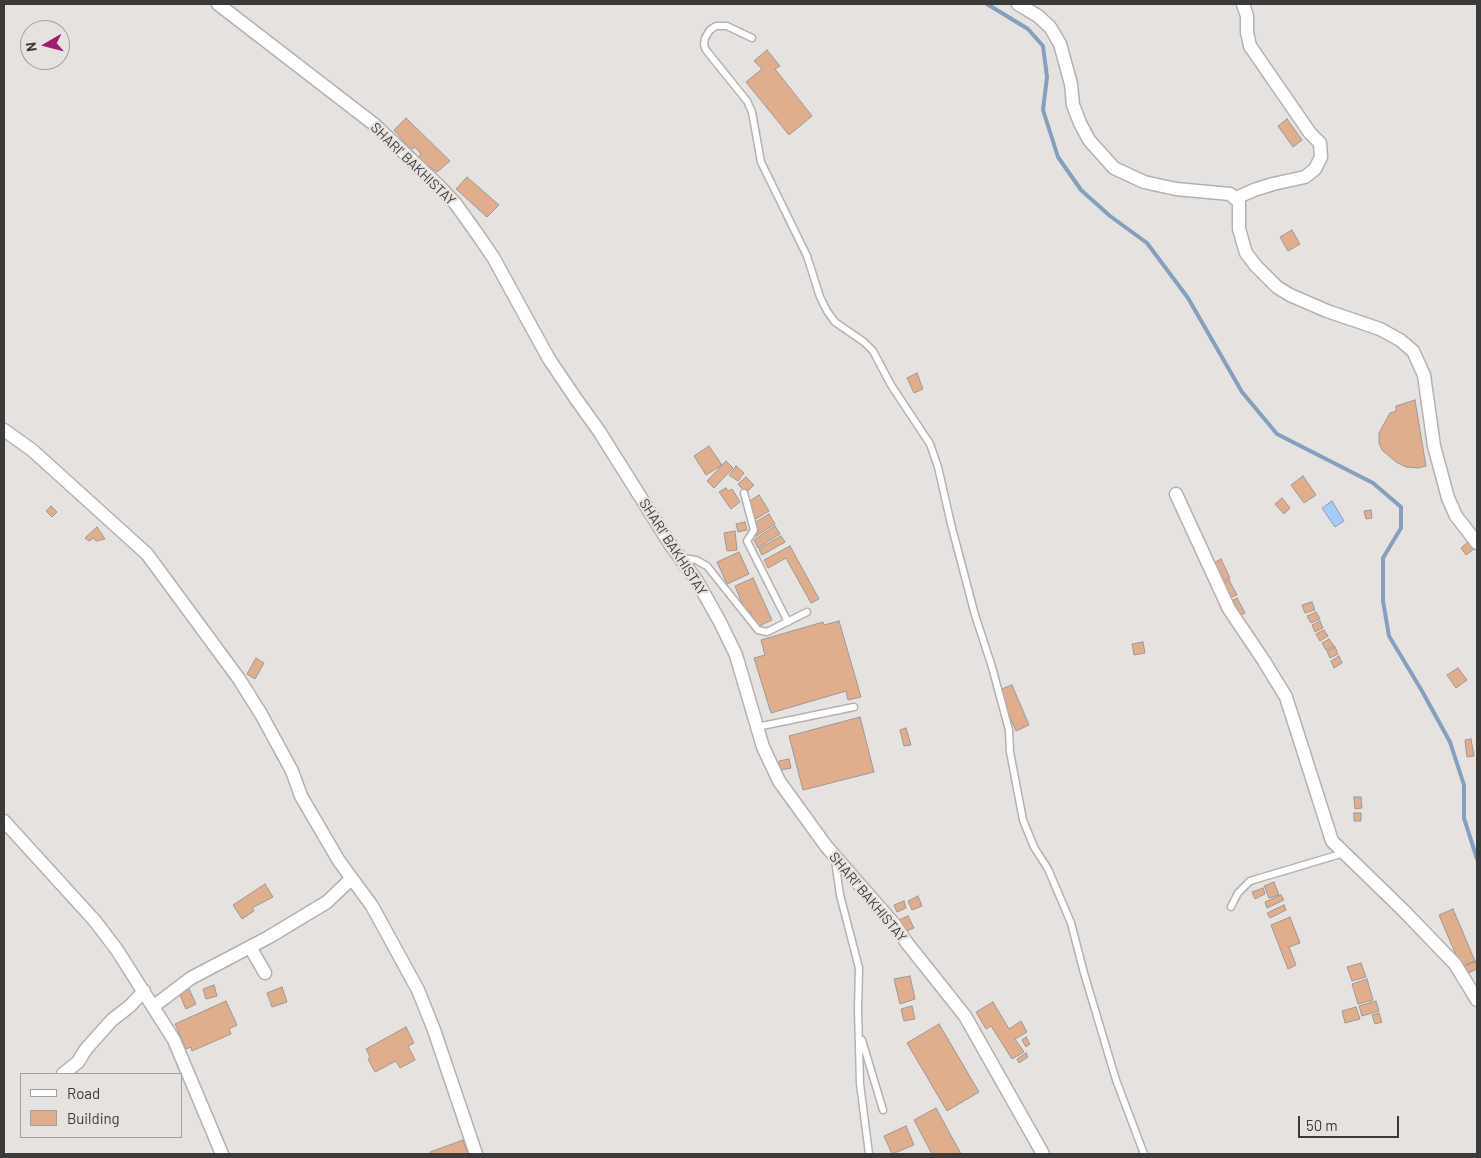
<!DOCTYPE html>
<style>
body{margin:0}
#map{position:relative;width:1481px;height:1158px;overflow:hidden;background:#e6e2e0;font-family:Barlow,sans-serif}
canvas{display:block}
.frame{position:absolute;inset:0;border:5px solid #3c3a39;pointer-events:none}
.legend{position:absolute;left:20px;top:1073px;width:162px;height:65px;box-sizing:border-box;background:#e6e2e0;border:1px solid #a29f9d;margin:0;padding:6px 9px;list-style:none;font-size:15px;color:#3c3a39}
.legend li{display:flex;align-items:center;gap:10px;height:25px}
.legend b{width:25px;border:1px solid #a29f9d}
.north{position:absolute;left:20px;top:20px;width:50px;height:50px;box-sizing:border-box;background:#e6e2e0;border:1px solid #a29f9d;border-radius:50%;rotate:262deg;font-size:14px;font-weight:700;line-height:20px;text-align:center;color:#3c3a39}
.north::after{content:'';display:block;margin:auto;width:18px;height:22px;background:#9c1f74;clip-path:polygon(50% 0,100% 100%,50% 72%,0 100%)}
.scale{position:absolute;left:1298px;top:1116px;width:101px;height:22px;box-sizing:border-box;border:2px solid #3c3a39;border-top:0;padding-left:6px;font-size:15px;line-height:18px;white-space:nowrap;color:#3c3a39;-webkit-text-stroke:4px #e6e2e0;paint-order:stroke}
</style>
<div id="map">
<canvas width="1481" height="1158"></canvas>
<div class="frame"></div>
<ul class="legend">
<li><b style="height:6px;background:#fff"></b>Road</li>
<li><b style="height:14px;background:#e0ae8c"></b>Building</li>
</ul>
<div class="north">N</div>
<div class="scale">50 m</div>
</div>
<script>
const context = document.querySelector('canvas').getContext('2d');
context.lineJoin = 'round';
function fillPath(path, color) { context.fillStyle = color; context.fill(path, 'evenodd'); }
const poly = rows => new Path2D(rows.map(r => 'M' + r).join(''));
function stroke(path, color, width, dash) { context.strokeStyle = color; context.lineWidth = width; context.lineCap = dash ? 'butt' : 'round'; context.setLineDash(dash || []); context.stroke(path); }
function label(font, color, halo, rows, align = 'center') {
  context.font = font + ' Barlow,sans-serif'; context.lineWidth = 4.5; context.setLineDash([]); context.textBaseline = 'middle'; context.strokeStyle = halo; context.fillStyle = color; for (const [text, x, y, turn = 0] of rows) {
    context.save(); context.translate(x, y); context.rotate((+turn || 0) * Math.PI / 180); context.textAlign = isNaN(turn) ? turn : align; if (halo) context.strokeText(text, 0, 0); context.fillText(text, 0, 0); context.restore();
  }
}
const water = poly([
 [1332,501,1344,521,1335,527,1322,508,1332,501]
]);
fillPath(water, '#a4ccf7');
stroke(water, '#85a0be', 1);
stroke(poly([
 [987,4,1028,29,1043,46,1047,77,1043,110,1058,157,1081,190,1110,216,1147,243,1188,298,1242,392,1277,434,1373,483,1401,507,1401,528,1383,558,1383,601,1389,636,1422,691,1450,742,1464,785,1464,818,1477,859]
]), '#85a0be', 4);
const building = poly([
 [767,50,780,66,775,69,812,116,789,135,746,82,762,69,754,61,767,50],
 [406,118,450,161,437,172,418,159,421,154,415,147,411,150,394,130,406,118],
 [1287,119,1302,140,1293,147,1278,126,1287,119],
 [467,177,499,205,487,217,456,189,467,177],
 [1292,230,1300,244,1288,251,1280,237,1292,230],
 [917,373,923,389,914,393,907,378,917,373],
 [1415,400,1426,466,1418,468,1406,467,1396,462,1382,450,1379,443,1379,433,1390,413,1396,411,1396,406,1415,400],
 [709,446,722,465,706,475,694,456,709,446],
 [726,461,733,468,714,488,707,481,726,461],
 [736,466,744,473,738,481,729,475,736,466],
 [1303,476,1316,495,1304,503,1291,485,1303,476],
 [746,477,754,485,746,493,738,484,746,477],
 [726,488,728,491,732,489,740,502,731,509,719,492,726,488],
 [759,495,769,511,756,519,751,510,753,509,748,502,759,495],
 [1282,498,1290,508,1284,514,1275,504,1282,498],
 [51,506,57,512,52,517,46,511,51,506],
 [1371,510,1372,518,1366,519,1364,511,1371,510],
 [769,514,775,524,755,537,753,534,759,531,754,523,769,514],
 [745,522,747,530,738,532,736,524,745,522],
 [775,526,780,534,758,548,754,540,775,526],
 [97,527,105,539,96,541,94,538,89,541,85,538,97,527],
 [735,531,737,550,727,551,724,533,735,531],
 [781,536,785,542,762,555,759,549,781,536],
 [1468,542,1474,549,1466,555,1461,548,1468,542],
 [790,546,819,599,811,603,786,558,768,568,764,560,790,546],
 [739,552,749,574,727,584,717,562,739,552],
 [1221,559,1230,578,1222,582,1212,564,1221,559],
 [753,578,772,620,757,627,750,611,746,613,735,586,753,578],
 [1229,580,1237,595,1229,598,1222,584,1229,580],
 [1237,598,1245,613,1238,617,1230,602,1237,598],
 [1312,602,1315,610,1305,613,1302,605,1312,602],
 [1316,612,1320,619,1311,623,1307,616,1316,612],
 [839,621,861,697,848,700,846,691,771,713,754,658,765,655,761,640,823,622,824,625,839,621],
 [1320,621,1323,628,1315,632,1312,625,1320,621],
 [1324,630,1328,636,1320,641,1316,634,1324,630],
 [1329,639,1334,646,1326,650,1322,643,1329,639],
 [1143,642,1145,653,1134,655,1132,644,1143,642],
 [1335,647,1338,654,1330,658,1327,651,1335,647],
 [1339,656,1342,663,1334,668,1331,661,1339,656],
 [256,658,264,663,255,679,247,674,256,658],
 [1458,668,1467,680,1456,688,1447,675,1458,668],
 [1012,685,1029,725,1016,731,999,690,1012,685],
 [860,717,874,772,803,790,789,736,860,717],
 [906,728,911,745,904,746,900,730,906,728],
 [1471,739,1474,756,1467,757,1465,740,1471,739],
 [789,759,791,768,781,770,779,761,789,759],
 [1354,797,1361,797,1362,808,1355,809,1354,797],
 [1354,813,1361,813,1361,821,1354,821,1354,813],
 [1274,882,1279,895,1269,898,1264,886,1274,882],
 [265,884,273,897,252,908,254,911,242,919,233,905,265,884],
 [1263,888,1265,894,1255,899,1252,892,1263,888],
 [1281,895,1284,900,1267,908,1265,902,1281,895],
 [918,896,922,906,912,910,908,901,918,896],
 [904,901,906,908,897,912,894,905,904,901],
 [1284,905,1286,910,1270,918,1267,913,1284,905],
 [1453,909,1475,961,1461,967,1439,915,1453,909],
 [908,916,914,928,904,932,899,920,908,916],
 [1290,917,1300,943,1289,947,1296,965,1288,969,1271,925,1290,917],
 [1476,961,1477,969,1466,974,1463,967,1476,961],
 [1361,963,1366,977,1352,981,1347,967,1361,963],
 [910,976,915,999,900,1004,894,979,910,976],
 [1367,979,1373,1000,1358,1004,1352,984,1367,979],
 [214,985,217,996,206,999,203,989,214,985],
 [282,987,287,1002,272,1007,267,993,282,987],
 [189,989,196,1004,186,1009,179,993,189,989],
 [226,1001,237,1025,229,1029,231,1034,192,1051,191,1047,186,1049,175,1024,226,1001],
 [1376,1001,1379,1011,1362,1016,1359,1006,1376,1001],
 [993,1002,1009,1029,1021,1021,1027,1032,1015,1039,1024,1052,1012,1059,991,1026,986,1029,976,1012,993,1002],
 [912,1006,915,1019,904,1021,901,1009,912,1006],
 [1356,1007,1360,1019,1345,1023,1342,1011,1356,1007],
 [1379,1013,1382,1022,1375,1024,1372,1015,1379,1013],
 [939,1024,979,1092,947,1111,907,1043,939,1024],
 [406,1027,414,1043,408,1046,415,1060,400,1068,396,1061,375,1072,368,1059,370,1057,366,1049,406,1027],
 [1026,1037,1030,1044,1026,1047,1022,1040,1026,1037],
 [1026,1053,1028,1057,1019,1063,1017,1059,1026,1053],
 [936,1108,961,1154,932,1154,914,1120,936,1108],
 [906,1126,914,1145,892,1154,884,1136,906,1126],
 [463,1140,468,1154,430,1154,430,1152,463,1140]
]);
fillPath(building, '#e0ae8c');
stroke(building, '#9c9896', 1);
const service = poly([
 [752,38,727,26,716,26,710,30,705,38,704,45,706,50,747,101,752,112,761,162,807,256,820,297,827,311,835,322,864,342,873,351,891,385,930,444,938,467,951,524,975,615,992,667,1009,730,1010,752,1023,820,1034,847,1048,869,1071,923,1084,973,1116,1080,1144,1154],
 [744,493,754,530,747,541,788,622],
 [682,558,696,560,707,566,758,630,767,632,807,612],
 [757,727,854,707],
 [835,860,840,895,859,968,858,1009,860,1084,869,1154],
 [1231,907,1238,893,1250,881,1344,853],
 [862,1040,883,1110]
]);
const minor = poly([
 [218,4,375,125,440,187,455,203,473,228,493,257,549,359,576,399,599,431,670,544,697,581,720,622,736,655,763,747,779,781,826,846,894,924,907,943,965,1016,1043,1154],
 [1018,4,1038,16,1050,27,1060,44,1071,84,1073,105,1080,123,1089,140,1114,168,1144,182,1176,189,1230,194,1239,202,1239,229,1246,253,1256,266,1277,287,1290,295,1327,311,1380,329,1400,340,1413,351,1424,375,1434,446,1448,498,1456,516,1477,543],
 [1236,198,1254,190,1273,184,1305,177,1315,169,1321,157,1320,143,1310,133,1250,46,1247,32,1247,16,1243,4],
 [4,430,32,450,147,554,239,679,261,714,292,771,301,796,339,861,372,906,418,990,434,1030,476,1154],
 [1176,494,1229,609,1264,661,1286,697,1332,841,1404,911,1455,964,1477,1000],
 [4,821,95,921,117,950,174,1040,222,1154],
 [250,947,265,973],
 [154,1006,191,978,269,937,327,902,351,879],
 [63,1074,78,1062,86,1049,112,1020,130,1006,144,991]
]);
stroke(service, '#b6b1b0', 9);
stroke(minor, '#b6b1b0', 15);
stroke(service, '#fff', 6);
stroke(minor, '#fff', 12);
label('14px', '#3c3a39', '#e6e2e0', [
 ["SHARI' BAKHISTAY",413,164,44],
 ["SHARI' BAKHISTAY",673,547,57],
 ["SHARI' BAKHISTAY",868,897,50]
]);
</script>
